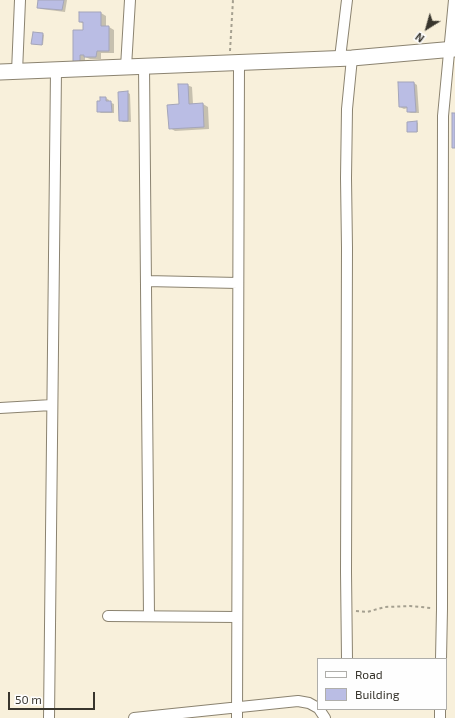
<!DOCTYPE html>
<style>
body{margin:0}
#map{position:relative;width:455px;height:718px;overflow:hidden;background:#f8f0db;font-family:"Exo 2",sans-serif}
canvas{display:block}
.legend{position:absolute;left:317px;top:658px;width:130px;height:52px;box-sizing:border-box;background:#fefefe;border:1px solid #afaeaa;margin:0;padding:5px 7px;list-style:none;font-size:12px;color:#38352d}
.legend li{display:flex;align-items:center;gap:8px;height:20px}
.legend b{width:20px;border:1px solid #afaeaa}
.north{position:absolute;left:407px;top:8px;width:40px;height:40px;-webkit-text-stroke:3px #fefefe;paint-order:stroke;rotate:217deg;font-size:11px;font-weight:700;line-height:16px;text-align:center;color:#38352d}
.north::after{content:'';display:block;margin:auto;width:14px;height:18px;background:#38352d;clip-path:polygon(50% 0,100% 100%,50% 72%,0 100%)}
.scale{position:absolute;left:8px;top:692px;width:87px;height:18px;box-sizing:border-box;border:2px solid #38352d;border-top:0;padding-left:5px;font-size:12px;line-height:14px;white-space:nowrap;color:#38352d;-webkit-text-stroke:3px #fefefe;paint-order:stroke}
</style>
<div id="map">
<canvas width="455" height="718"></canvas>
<ul class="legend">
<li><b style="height:5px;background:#fff"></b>Road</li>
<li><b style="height:11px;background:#babde4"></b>Building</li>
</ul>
<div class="north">N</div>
<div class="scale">50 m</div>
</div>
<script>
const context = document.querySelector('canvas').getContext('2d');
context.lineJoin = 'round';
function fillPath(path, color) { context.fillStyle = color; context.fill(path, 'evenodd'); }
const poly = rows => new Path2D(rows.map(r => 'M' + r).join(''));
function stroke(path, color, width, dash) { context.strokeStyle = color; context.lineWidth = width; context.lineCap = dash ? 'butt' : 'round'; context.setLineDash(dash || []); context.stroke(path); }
fillPath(poly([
 [39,0,67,0,65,12,41,9,38,7],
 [101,13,106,16,106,27,109,27,114,30,114,53,101,53,101,59,90,59,85,57,85,64,74,61,84,31,84,24,80,22],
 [43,34,44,35,43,45,33,44],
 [399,83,414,83,417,85,419,113,411,113,408,112,408,108,404,109,400,107],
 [187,85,192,87,193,104,203,104,208,107,209,129,175,131,170,128,180,105],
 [127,92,130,94,131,122,123,122,120,120],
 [106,98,109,100,109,102,114,104,114,113,101,113,98,111,101,102],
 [417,122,418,123,418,132,408,131]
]), '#0003');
const building = poly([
 [38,0,64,0,62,10,37,8,38,0],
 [79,12,101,12,101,26,109,26,109,51,97,51,96,57,84,57,84,55,80,55,80,62,73,62,73,30,83,30,83,22,79,22,79,12],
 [33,32,43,33,42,45,31,44,33,32],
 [398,82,414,82,416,112,407,112,407,107,399,107,398,82],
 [178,84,188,84,189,104,203,103,204,127,169,129,167,105,179,104,178,84],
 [128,91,128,121,119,121,118,92,128,91],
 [100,97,106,97,106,101,111,101,112,112,97,112,97,101,100,101,100,97],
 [452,113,455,113,455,148,452,148,452,113],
 [417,121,417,132,407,132,407,122,417,121]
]);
fillPath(building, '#babde4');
stroke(building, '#a4a5b9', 1);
const street = poly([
 [340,58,347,0],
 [144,66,149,616],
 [126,67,130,0],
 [17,72,20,0],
 [146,281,238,283],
 [0,408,52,405],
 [108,616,237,617],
 [347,659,346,572,347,248,346,178,347,109,352,58],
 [441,659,442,609,443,116,454,0],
 [319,709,325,718],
 [49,718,56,70],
 [134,718,298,701,309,703,318,708],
 [237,718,239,62],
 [440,718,440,709]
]);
const secondary = poly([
 [0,72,352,58,455,49]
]);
stroke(street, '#8b8370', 12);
stroke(secondary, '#8b8370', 17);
stroke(poly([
 [230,51,233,0],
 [356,611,367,612,385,607,410,606,431,608]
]), '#a5a090', 2, [3, 3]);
stroke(street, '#fff', 10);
stroke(secondary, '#fff', 15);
</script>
